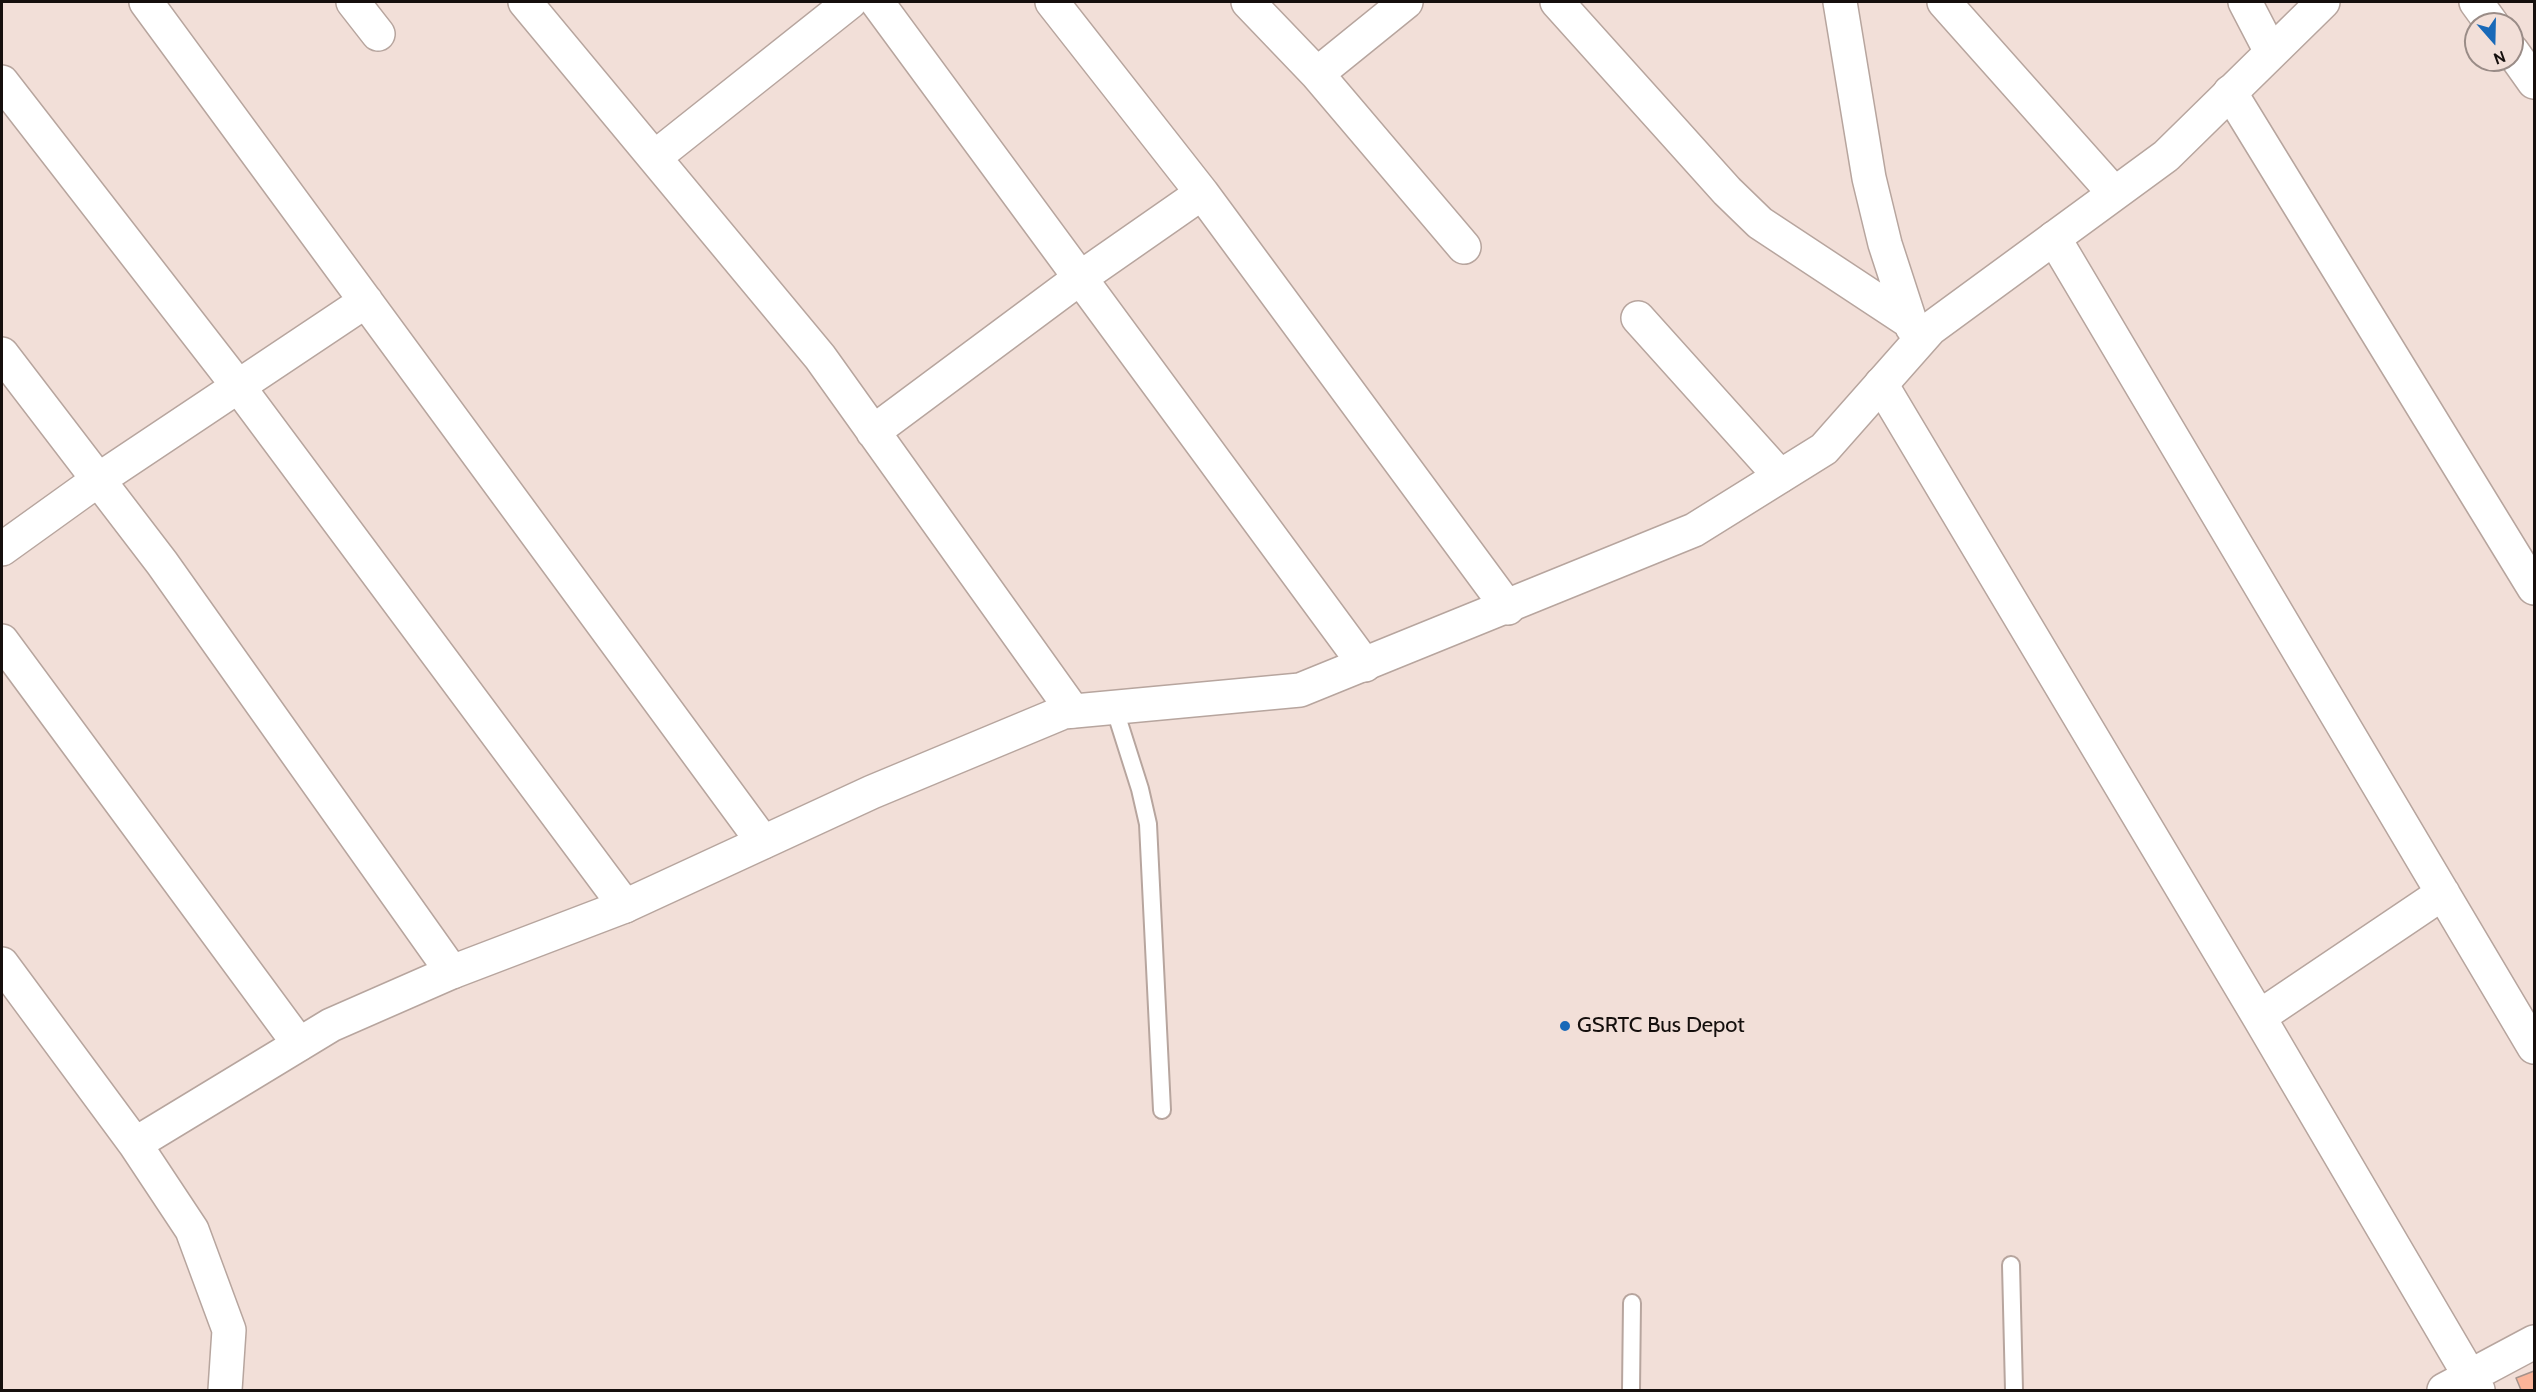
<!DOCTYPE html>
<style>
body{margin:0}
#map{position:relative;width:2536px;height:1392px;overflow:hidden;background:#f2dfd8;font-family:Cabin,sans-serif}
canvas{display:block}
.frame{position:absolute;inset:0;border:3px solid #150f0d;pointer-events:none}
.north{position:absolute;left:2464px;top:12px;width:60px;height:60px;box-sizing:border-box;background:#f2dfd8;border:2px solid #9a8c87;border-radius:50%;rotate:160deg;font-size:16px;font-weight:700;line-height:24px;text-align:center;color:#150f0d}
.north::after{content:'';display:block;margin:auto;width:21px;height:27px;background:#1969b8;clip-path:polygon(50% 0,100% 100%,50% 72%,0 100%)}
</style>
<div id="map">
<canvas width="2536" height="1392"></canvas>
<div class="frame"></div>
<div class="north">N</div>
</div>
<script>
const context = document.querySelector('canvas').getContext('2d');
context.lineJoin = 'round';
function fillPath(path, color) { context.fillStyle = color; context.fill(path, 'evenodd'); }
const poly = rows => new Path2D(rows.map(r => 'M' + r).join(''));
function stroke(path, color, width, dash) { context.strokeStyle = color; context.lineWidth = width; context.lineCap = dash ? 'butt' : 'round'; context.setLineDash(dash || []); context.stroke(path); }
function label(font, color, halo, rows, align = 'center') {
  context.font = font + ' Cabin,sans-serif'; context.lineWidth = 4.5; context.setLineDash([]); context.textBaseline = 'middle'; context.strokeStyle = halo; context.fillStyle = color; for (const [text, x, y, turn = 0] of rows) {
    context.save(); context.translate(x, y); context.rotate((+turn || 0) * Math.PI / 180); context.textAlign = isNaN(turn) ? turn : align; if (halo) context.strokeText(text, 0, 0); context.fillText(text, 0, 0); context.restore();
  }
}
const building = poly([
 [2534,1371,2534,1390,2521,1390,2516,1378,2534,1371]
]);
fillPath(building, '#fbb499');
stroke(building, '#a4928b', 1.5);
const lane = poly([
 [1114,707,1140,789,1148,824,1162,1110],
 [2011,1265,2014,1390],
 [1631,1390,1632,1303]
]);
const street = poly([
 [146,2,763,842],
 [353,2,378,34],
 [525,2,820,357,1073,711],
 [877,2,1365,665],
 [1052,2,1202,193,1508,608],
 [1248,2,1317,74,1464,247],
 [1557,2,1727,191,1760,223,1910,322],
 [1840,2,1869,178,1885,244,1912,327],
 [1944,2,2114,193],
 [2245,2,2271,52],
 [2476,2,2492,24],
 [2512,51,2534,82],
 [1317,74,1406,2],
 [2,82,238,386,625,906],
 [2230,92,2534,588],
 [655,157,850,2],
 [2054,238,2534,1047],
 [1638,318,1780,476],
 [2,354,162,563,452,972],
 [1881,384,2259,1017,2478,1390],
 [873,432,1080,278,1202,193],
 [2,549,98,480,366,301],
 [2,641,299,1044],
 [2259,1017,2443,893],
 [2444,1390,2534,1342]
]);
const secondary = poly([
 [2,964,135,1144,192,1230,229,1330,225,1390],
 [135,1144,331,1025,452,972,625,906,872,792,1064,712,1300,690,1694,530,1824,449,1930,329,2166,156,2323,2]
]);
stroke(lane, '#b7a59e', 20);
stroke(street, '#b7a59e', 36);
stroke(secondary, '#b7a59e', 36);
stroke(lane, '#fff', 16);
stroke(street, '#fff', 33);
stroke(secondary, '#fff', 33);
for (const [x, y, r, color] of [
 [1565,1026,6,"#1969b8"]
]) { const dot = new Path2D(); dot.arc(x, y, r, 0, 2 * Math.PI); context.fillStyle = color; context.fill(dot); stroke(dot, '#f2dfd8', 2); }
label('22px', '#150f0d', '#f2dfd8', [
 ["GSRTC Bus Depot",1577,1026]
], 'left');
</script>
